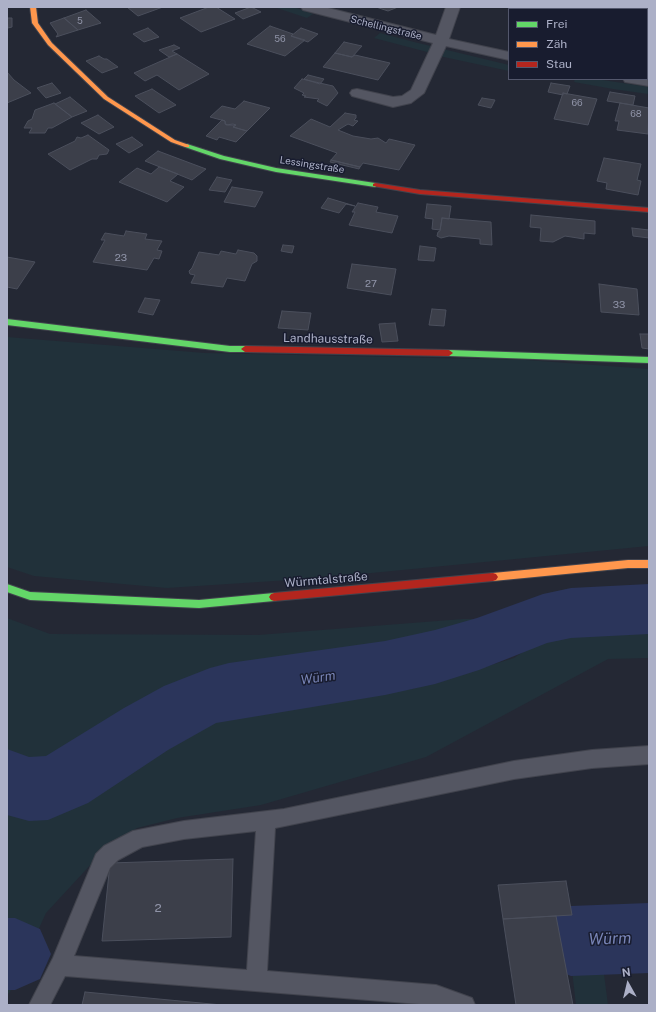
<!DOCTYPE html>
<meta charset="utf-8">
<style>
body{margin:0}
#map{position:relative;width:656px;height:1012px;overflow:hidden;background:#242834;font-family:"Public Sans",sans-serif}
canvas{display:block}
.frame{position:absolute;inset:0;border:8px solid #acb0c7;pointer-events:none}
.legend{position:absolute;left:508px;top:8px;width:140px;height:72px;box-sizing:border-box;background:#181c2f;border:1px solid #53576c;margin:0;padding:5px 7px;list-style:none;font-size:12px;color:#acb0c7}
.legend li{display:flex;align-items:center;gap:8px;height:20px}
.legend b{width:20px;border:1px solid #53576c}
.north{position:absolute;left:608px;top:964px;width:40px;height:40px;-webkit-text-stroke:3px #181c2f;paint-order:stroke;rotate:352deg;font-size:11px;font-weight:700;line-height:16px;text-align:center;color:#acb0c7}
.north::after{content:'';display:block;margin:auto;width:14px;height:18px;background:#acb0c7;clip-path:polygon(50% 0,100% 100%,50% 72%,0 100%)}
</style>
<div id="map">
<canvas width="656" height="1012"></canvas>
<div class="frame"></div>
<ul class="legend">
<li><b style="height:5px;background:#63d668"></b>Frei</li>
<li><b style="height:5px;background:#ff974d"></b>Zäh</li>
<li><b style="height:5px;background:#b3261e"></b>Stau</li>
</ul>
<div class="north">N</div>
</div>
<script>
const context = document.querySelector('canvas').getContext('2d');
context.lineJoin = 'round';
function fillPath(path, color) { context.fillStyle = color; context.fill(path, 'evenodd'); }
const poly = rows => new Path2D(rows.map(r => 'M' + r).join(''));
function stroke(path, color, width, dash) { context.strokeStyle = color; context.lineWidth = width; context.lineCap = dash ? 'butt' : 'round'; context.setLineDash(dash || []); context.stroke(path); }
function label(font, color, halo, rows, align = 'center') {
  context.font = font + ' "Public Sans",sans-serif'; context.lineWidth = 3; context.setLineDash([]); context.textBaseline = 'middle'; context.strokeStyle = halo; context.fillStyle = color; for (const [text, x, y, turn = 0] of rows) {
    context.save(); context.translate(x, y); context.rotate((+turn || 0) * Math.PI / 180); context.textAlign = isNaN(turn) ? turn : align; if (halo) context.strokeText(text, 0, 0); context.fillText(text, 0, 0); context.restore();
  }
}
fillPath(poly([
 [274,7,294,7,313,14,307,18],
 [380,33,414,42,435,47,431,53,374,38],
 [443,49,509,65,509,71,439,56],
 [575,79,596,79,649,87,649,91,648,94,613,89,574,82],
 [7,337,205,353,526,360,649,369,649,546,320,578,167,588,34,576,7,567],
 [7,618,50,634,258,635,463,619,510,619,513,625,460,645,406,659,338,672,219,688,161,710,106,744,70,770,39,781,16,779,7,772],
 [649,619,649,658,608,659,426,757,261,805,177,818,137,828,107,847,46,913,10,992,7,995,7,806,47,809,103,782,185,724,241,701,412,689,514,658,566,622],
 [597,912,649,914,649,961,604,974,608,1005,576,1005,567,927]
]), '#21313a');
fillPath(poly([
 [649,584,649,634,571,638,547,643,479,670,435,684,385,695,216,723,168,750,88,803,48,820,29,821,7,815,7,749,29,757,46,756,124,708,164,686,210,668,229,663,385,641,435,630,477,618,543,594,571,588,649,584],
 [649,903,649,973,571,976,546,966,536,941,546,916,571,906,649,903],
 [7,918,15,918,40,929,51,954,40,979,15,990,7,990,7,918]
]), '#2b355b');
const building = poly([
 [127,7,163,7,138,16,127,7],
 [209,7,216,7,235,19,201,32,180,18,209,7],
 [251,7,261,12,243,19,235,13,251,7],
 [376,7,398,7,388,11,376,7],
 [86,10,101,23,78,30,64,18,86,10],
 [7,18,12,18,12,27,8,28,7,18],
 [64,18,78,30,56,37,58,34,50,23,64,18],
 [270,26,293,34,291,36,305,40,285,56,247,44,270,26],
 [148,28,159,37,144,42,133,34,148,28],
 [301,28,318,34,308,42,291,36,301,28],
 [344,42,362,46,352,57,335,53,344,42],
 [174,45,180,48,172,51,177,54,169,57,159,50,174,45],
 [335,53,352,57,355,55,390,63,378,80,323,67,335,53],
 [177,54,209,74,179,90,157,75,145,81,134,73,177,54],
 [99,56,104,59,107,59,118,67,102,73,86,61,99,56],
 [7,72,14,80,31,93,7,103,7,72],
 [308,75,324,79,320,84,304,79,308,75],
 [302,79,333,86,338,93,327,106,317,101,319,99,304,97,306,96,302,95,304,93,294,88,302,79],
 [52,83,61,93,46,98,37,88,52,83],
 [551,83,570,86,567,94,563,93,563,95,548,92,551,83],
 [152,89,176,105,159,113,135,96,152,89],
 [610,92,635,96,633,105,607,101,610,92],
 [563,93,597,99,588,125,554,119,563,93],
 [70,97,87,111,72,117,55,104,70,97],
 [482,98,495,100,491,108,478,105,482,98],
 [244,101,270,108,247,131,233,127,236,125,228,125,225,124,225,121,210,117,222,106,235,109,244,101],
 [54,103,72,117,52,128,48,128,45,133,29,133,32,128,24,128,28,121,32,119,35,110,54,103],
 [620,103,649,108,648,134,617,130,619,121,615,121,620,103],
 [345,113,356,115,356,118,354,120,358,121,353,126,348,124,338,130,353,136,371,139,378,138,386,143,389,139,415,145,399,170,363,163,360,167,331,160,337,153,290,136,311,119,330,127,345,113],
 [98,115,114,127,99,134,81,123,98,115],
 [222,120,225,121,226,125,233,124,236,125,233,127,247,131,236,142,219,137,217,140,206,136,222,120],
 [88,135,109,150,107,154,99,155,97,159,92,159,70,170,48,154,75,141,77,137,81,138,88,135],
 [132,137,143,145,129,153,116,144,132,137],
 [158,151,206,169,192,180,145,161,158,151],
 [604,158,641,164,637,180,641,181,638,195,606,189,607,183,597,181,604,158],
 [331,160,360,167,359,169,330,162,331,160],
 [159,167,178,174,170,181,184,187,167,202,119,182,137,168,151,174,159,167],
 [217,177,232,180,225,192,209,190,217,177],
 [232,187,263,192,255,207,224,202,232,187],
 [328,198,355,206,346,204,339,213,321,208,328,198],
 [358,203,378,207,376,212,398,216,392,233,349,225,355,212,352,212,358,203],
 [427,204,451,206,449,219,442,218,440,230,432,229,433,219,425,218,427,204],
 [531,215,595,221,595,234,584,233,584,239,565,236,553,242,540,241,541,228,530,227,531,215],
 [442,218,491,222,492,245,480,244,480,239,449,236,441,238,437,236,438,232,440,231,442,218],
 [632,228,649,230,649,238,633,236,632,228],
 [126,231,147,234,145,239,162,241,157,250,162,251,159,259,154,258,147,270,93,262,105,240,101,240,105,233,124,236,126,231],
 [283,245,294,246,292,253,281,251,283,245],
 [420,246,436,248,434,261,418,260,420,246],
 [238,250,254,253,257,256,257,261,252,264,245,281,227,278,223,287,191,283,195,275,190,274,189,271,192,268,199,252,219,255,221,251,236,254,238,250],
 [7,257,35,262,17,289,7,287,7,257],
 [352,264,396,269,391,295,347,288,352,264],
 [599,284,637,289,639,315,601,312,599,284],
 [145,298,160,300,153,315,138,312,145,298],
 [432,309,446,310,444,326,429,325,432,309],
 [282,311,311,313,308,330,278,328,282,311],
 [395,323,398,341,382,342,379,324,395,323],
 [640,334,649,334,649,349,642,348,640,334],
 [233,859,231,937,102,941,110,863,233,859],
 [566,881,572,915,503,919,498,885,566,881],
 [556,916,573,1005,516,1005,503,919,556,916],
 [85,992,222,1005,82,1005,85,992]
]);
fillPath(building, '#3c3f4a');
stroke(building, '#4b4f5c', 1);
const lane = poly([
 [649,746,649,764,592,768,514,779,275,828,267,971,436,985,472,998,475,1005,432,1005,65,976,50,1005,29,1005,53,958,96,854,104,846,133,831,184,821,284,809,514,761,592,750,649,746],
 [256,831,247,970,74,956,110,868,118,860,142,847,184,839,256,831]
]);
const street = poly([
 [301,7,324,7,436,35,446,7,460,7,449,39,509,52,509,60,446,46,424,93,411,103,393,107,352,96,350,93,352,90,357,89,393,97,402,96,411,90,433,43,303,10,301,7],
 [647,77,649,78,649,86,625,82,623,79,647,79,647,77]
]);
const fast = poly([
 [187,144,224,156,276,168,375,183,378,185,375,187,276,172,220,159,185,147,185,145,187,144],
 [7,319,230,346,245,346,249,349,245,352,230,352,7,325,7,319],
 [449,350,649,357,649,363,449,356,445,353,449,350],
 [7,584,30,592,199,600,274,593,277,594,279,597,277,600,274,601,199,608,30,600,7,592,7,584]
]);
const slow = poly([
 [30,7,36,7,38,23,52,43,108,97,175,140,189,145,189,147,185,147,171,142,104,99,48,45,32,23,30,7],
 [628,560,649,560,649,568,628,568,493,581,490,580,488,577,490,574,493,573,628,560]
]);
const jam = poly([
 [375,183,420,190,649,208,649,212,420,194,373,186,373,184,375,183],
 [245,346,449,350,453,353,449,356,245,352,241,349,245,346],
 [493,573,496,574,498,577,496,580,493,581,274,601,271,600,269,597,271,594,274,593,493,573]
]);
stroke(lane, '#41434d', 2);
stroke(street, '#41434d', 2);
stroke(fast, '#41434d', 2);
stroke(slow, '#41434d', 2);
stroke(jam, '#41434d', 2);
fillPath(lane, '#545662');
fillPath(street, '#545662');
fillPath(fast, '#63d668');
fillPath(slow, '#ff974d');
fillPath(jam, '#b3261e');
label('9px', '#9094a8', null, [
 ["5",80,21],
 ["56",280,39],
 ["66",577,103],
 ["68",636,114]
]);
label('10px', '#acb0c7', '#181c2f', [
 ["Schellingstraße",386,28,14],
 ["Lessingstraße",312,165,9]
]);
label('10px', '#9094a8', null, [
 ["23",121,258],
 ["27",371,284],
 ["33",619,305]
]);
label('12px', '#acb0c7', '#181c2f', [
 ["Landhausstraße",328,339,1],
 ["Würmtalstraße",326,580,-5]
]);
label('12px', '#9094a8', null, [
 ["2",158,908]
]);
label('italic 13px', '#7985b7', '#181c2f', [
 ["Würm",318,678,-8]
]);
label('italic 16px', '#7985b7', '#181c2f', [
 ["Würm",610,939,-2]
]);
</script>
